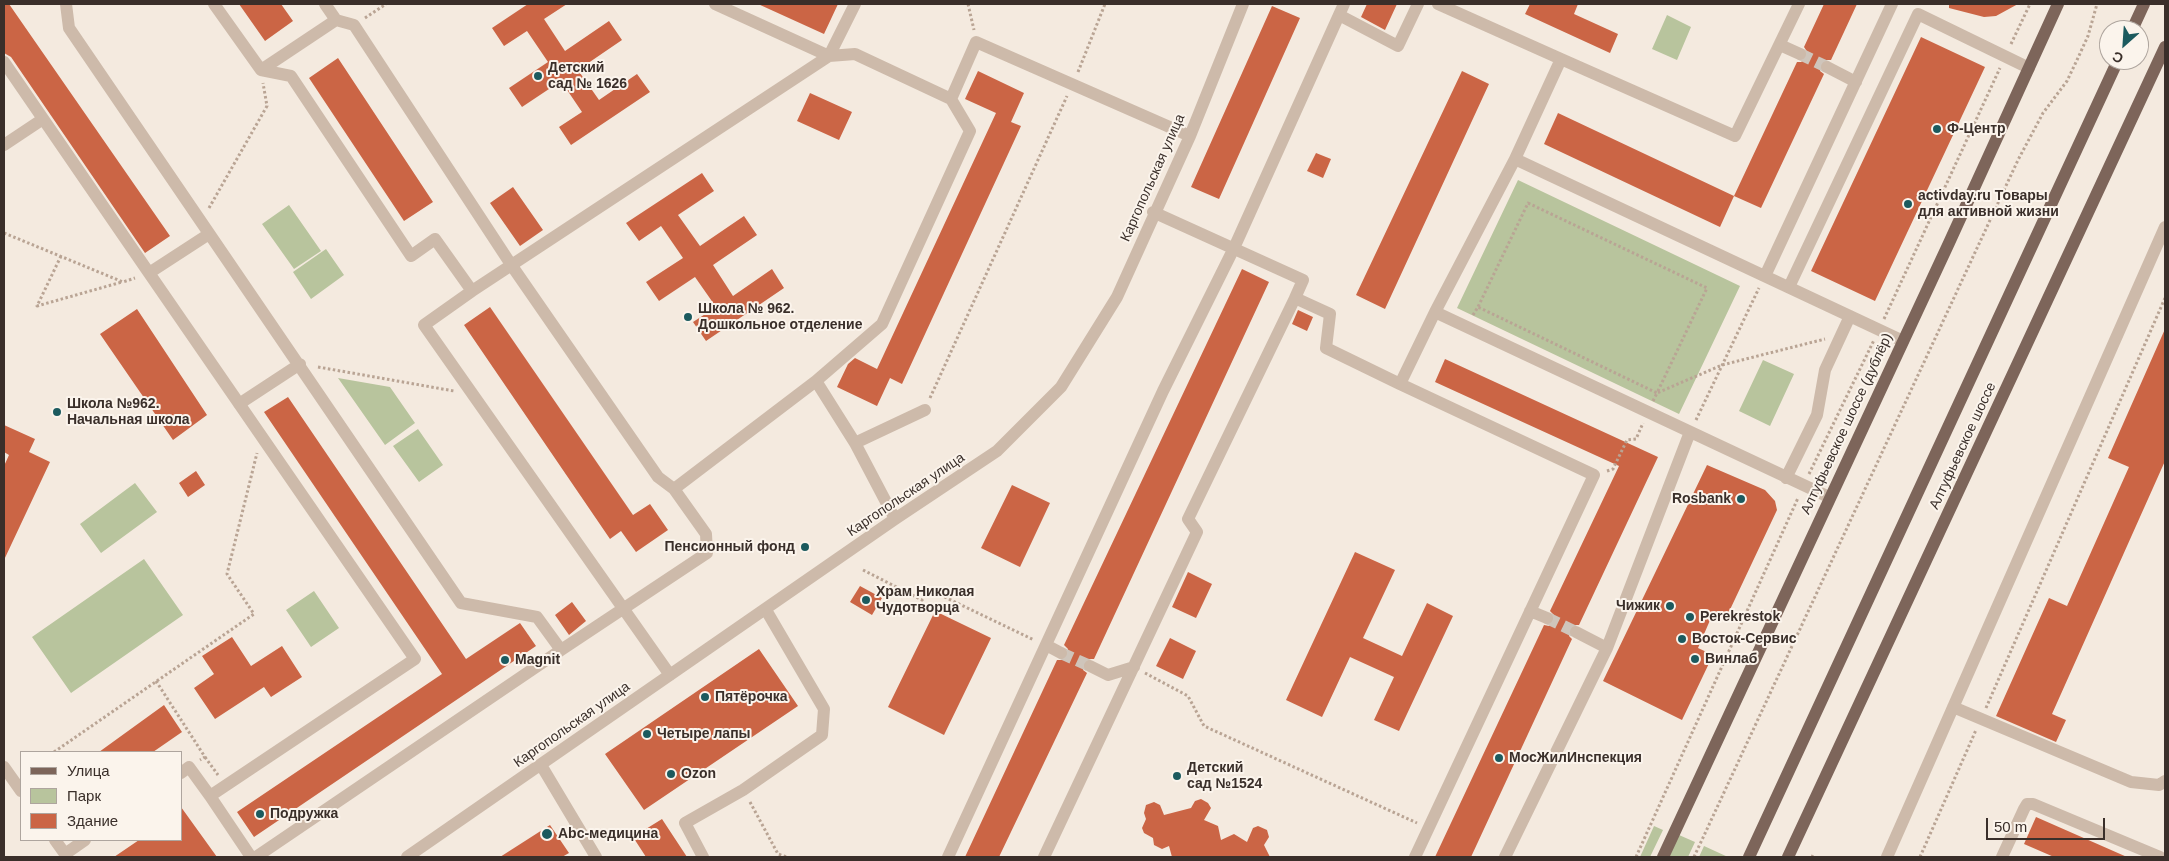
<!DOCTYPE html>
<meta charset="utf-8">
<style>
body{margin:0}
#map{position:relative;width:2169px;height:861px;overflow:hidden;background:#f4eadf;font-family:Helvetica,sans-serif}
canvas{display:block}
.frame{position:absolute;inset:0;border:5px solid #3a2f2a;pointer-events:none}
.legend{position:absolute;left:20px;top:751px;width:162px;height:90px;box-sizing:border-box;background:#fbf4ec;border:1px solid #aea59e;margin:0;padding:6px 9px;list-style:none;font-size:15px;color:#3a2f2a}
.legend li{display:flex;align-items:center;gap:10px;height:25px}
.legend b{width:25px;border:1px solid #aea59e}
.north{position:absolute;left:2099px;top:20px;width:50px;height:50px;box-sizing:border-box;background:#fbf4ec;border:1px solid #aea59e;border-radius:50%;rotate:206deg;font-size:14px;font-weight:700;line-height:20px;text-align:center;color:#3a2f2a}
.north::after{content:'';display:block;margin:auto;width:18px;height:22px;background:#1c5a5e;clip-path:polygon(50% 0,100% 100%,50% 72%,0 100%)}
.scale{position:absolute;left:1986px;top:818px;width:119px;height:22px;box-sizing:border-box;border:2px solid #3a2f2a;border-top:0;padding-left:6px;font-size:15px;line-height:18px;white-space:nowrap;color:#3a2f2a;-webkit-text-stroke:4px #fbf4ec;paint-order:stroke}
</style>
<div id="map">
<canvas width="2169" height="861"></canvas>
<div class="frame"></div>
<ul class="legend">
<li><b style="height:6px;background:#7d655a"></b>Улица</li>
<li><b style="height:14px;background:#b8c49d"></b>Парк</li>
<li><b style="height:14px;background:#cb6545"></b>Здание</li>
</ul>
<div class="north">С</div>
<div class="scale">50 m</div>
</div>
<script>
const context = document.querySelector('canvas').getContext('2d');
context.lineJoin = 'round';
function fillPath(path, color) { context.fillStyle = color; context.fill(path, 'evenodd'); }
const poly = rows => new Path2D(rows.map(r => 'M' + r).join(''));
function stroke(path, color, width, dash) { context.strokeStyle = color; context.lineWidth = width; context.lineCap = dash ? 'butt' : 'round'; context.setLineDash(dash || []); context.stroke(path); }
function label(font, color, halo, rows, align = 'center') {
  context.font = font + ' Helvetica,sans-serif'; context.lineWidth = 4; context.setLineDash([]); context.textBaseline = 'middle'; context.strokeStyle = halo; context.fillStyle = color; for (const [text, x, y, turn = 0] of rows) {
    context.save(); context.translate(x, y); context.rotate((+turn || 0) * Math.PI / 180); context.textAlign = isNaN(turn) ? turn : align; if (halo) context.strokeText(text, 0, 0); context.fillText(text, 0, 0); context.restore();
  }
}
fillPath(poly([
 [1667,15,1691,27,1677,60,1652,49],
 [1518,180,1740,286,1679,414,1457,308],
 [289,205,321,251,294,269,262,224],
 [326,249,344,275,311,299,293,272],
 [1763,360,1794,374,1770,426,1739,411],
 [338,378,390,387,415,423,385,445],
 [418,429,443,465,419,482,393,446],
 [135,483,157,512,101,553,80,524],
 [144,559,183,615,71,693,32,637],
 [314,591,339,628,311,647,286,610],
 [1654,826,1663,830,1650,857,1640,857],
 [1679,835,1695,842,1688,857,1669,857],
 [1704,846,1728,857,1699,857]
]), '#b8c49d');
fillPath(poly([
 [4,4,9,4,170,236,145,253,11,57,4,53],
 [239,4,281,4,293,21,265,41],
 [528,4,567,4,544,19,565,51,609,21,622,40,578,70,599,100,637,74,650,92,571,145,559,127,582,112,561,81,522,107,509,88,548,62,527,31,504,46,492,28],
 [758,4,838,4,824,34],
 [1367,4,1397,4,1385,30,1361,17],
 [1530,4,1578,4,1574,14,1618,34,1610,53,1525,14],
 [1824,4,1857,4,1831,60,1823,60,1820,64,1820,71,1824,74,1761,208,1734,196,1797,62,1801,62,1807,58,1808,53,1804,47],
 [1949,4,2018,4,1996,16,1984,17,1949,8],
 [1272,6,1300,18,1219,199,1191,187],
 [1921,37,1985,67,1875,301,1811,271],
 [338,58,433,202,404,221,309,78],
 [978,71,1024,93,1011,122,1021,126,902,384,890,378,877,406,837,387,848,364,855,358,877,369,996,113,965,99],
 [1462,71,1489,84,1385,309,1356,295],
 [810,93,852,112,839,140,797,121],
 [1558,113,1734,196,1720,227,1544,144],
 [1316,153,1331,159,1323,178,1307,171],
 [702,173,714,191,678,215,700,246,744,216,757,235,713,265,733,296,772,269,784,288,706,341,693,322,716,307,695,277,659,301,646,282,683,258,661,226,639,241,626,223],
 [513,187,543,230,520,246,490,203],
 [1242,269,1269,282,1094,659,1086,659,1083,663,1083,670,1087,673,999,857,965,857,1057,660,1065,660,1068,656,1068,649,1064,645],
 [490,307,633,515,650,504,668,530,636,552,621,531,610,539,464,325],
 [137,309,207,415,173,440,100,334],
 [1298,310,1313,317,1307,331,1292,324],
 [2165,329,2165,461,2052,714,2066,720,2056,742,1996,716,2049,598,2067,606,2129,467,2108,458],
 [1445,359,1658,457,1579,625,1572,625,1569,629,1569,636,1572,639,1471,857,1435,857,1544,625,1549,626,1554,622,1555,616,1550,611,1619,466,1435,382],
 [288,397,466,659,520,623,536,646,254,837,237,812,442,674,264,412],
 [4,425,35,439,29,452,50,462,4,560,4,466,9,455,4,452],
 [1707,465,1765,490,1775,501,1777,510,1727,616,1714,611,1698,648,1713,655,1682,720,1603,681],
 [196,471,205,485,188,497,179,483],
 [1012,485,1050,503,1020,567,981,548],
 [1355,552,1395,570,1363,638,1402,656,1427,603,1453,616,1399,731,1374,720,1394,677,1350,657,1322,717,1286,700],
 [1188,572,1212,584,1196,618,1172,607],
 [860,586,882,598,872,615,850,602],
 [572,602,586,621,569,635,555,615],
 [935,611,991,638,944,735,888,707],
 [232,637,251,666,282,646,302,677,271,697,264,687,215,719,194,688,214,674,202,656],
 [1170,638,1196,651,1183,679,1156,666],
 [759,649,798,706,644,810,605,754],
 [164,705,182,732,153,752,99,752],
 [1201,799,1208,803,1211,808,1204,820,1218,826,1221,840,1234,834,1247,842,1253,828,1258,826,1267,830,1269,837,1264,845,1270,857,1172,857,1169,846,1162,849,1154,845,1153,838,1144,833,1142,828,1146,819,1144,813,1146,805,1154,802,1160,805,1164,815,1191,808,1195,801],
 [181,807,217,857,114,857,139,840,181,840],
 [2036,817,2127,857,2054,857,2024,844],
 [662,819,687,857,646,857,633,837],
 [550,825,569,853,562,857,500,857]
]), '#cb6545');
stroke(poly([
 [1800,54,1827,67],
 [1547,618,1576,632],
 [1061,653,1090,666]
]), '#cfc5bb', 12, [12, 6]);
stroke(poly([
 [968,4,974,30],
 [365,18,386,4],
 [2011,44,2030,4],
 [1078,72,1105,4],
 [209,208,267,106,263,83],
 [4,233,123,282,135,278],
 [61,256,37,306,122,282],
 [1473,315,1478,307,1657,393,1707,288,1528,203,1478,307],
 [1884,319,2000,68],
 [318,367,454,391],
 [930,398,1067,96],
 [1653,401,1657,393,1722,365,1825,339],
 [1696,420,1759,288],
 [1607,471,1613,469,1627,440,1636,439,1643,423],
 [1809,474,1874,340],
 [863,570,922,600,930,590,1034,640],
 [1145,673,1188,696,1204,726,1417,823],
 [156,681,205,757,200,760],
 [1986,708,2165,298],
 [54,752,254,614,227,574,257,453],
 [205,757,218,775],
 [750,802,778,854,787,857],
 [1811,856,1815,857],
 [1636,857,1798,498],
 [1694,857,2018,160,2043,113,2067,81,2077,60,2088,36,2097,4],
 [1920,857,1976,730]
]), '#b9a494', 3, [2.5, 2.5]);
stroke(poly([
 [66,4,69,28,461,603,537,617,561,650,707,553,706,534,674,489,658,477,512,266,354,25,336,20,325,4],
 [214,4,261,70,291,76,411,256,435,239,472,291,424,325,670,675],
 [715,4,829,56,855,54,951,99,976,42,1190,136],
 [1438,4,1561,59],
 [1799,4,1735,136,1561,59,1515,159,1903,341],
 [1339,15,1344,4],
 [1780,45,1800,54],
 [4,62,149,273,209,234],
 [1827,67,1856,82],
 [261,70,336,20],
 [4,145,43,119],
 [1515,159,1435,312,1829,497],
 [1153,212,1303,280,1295,298,1330,314,1326,348,1400,384,1435,312],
 [149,273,415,659,210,796,251,857],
 [1765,276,1892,4],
 [1789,287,1918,14,2029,68],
 [472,291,829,56,855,4],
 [1400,384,1594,475,1415,857],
 [239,404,300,364],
 [855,443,816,381,882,324,970,131,951,99],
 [1786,478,1817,415,1825,370,1850,316],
 [674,489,816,381],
 [895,519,855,443,925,410],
 [1530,611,1547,618],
 [1576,632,1607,648],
 [1046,645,1061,653],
 [1090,666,1108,675,1134,667],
 [1953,707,2131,782,2159,785,2165,781],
 [541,765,596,857],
 [4,767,21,791],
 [181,773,189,767,210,796],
 [55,840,65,854,85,840],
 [256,857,561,650],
 [407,857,895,519,997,451,1061,387,1117,297,1190,136,1243,4],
 [703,857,685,823,743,790,822,735,824,709,766,610],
 [948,857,1163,391,1234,248,1339,15,1398,46,1418,4],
 [1044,857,1197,532,1188,519,1295,298],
 [1505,857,1607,648,1690,432],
 [1887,857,2165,227],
 [2002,857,2024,809,2027,804,2033,804,2160,857]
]), '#cdbaaa', 12);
stroke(poly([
 [2132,30,2144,4],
 [1663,857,1949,243,2058,4],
 [1749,857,2118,60],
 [1788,857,2165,47]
]), '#7d655a', 12);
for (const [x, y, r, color] of [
 [538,76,5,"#1c5a5e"],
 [1937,129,5,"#1c5a5e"],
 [1908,204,5,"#1c5a5e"],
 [688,317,5,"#1c5a5e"],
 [57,412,5,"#1c5a5e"],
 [1741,499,5,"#1c5a5e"],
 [805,547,5,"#1c5a5e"],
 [866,600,5,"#1c5a5e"],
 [1670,606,5,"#1c5a5e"],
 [1690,617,5,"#1c5a5e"],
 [1682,639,5,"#1c5a5e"],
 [1695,659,5,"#1c5a5e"],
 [505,660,5,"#1c5a5e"],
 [705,697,5,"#1c5a5e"],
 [647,734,5,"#1c5a5e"],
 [1499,758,5,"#1c5a5e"],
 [671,774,5,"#1c5a5e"],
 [1177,776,5,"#1c5a5e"],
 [260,814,5,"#1c5a5e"],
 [547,834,6,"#1c5a5e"]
]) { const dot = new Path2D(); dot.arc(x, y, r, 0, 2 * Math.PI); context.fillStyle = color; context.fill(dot); stroke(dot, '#fbf4ec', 2); }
label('bold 14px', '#3a2f2a', '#fbf4ec', [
 ["Детский",548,68],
 ["сад № 1626",548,84],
 ["Ф-Центр",1947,129],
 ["activday.ru Товары",1918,196],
 ["для активной жизни",1918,212],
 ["Школа № 962.",698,309],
 ["Дошкольное отделение",698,325],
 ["Школа №962.",67,404],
 ["Начальная школа",67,420],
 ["Rosbank",1731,499,"right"],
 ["Пенсионный фонд",795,547,"right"],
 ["Храм Николая",876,592],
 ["Чудотворца",876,608],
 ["Чижик",1660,606,"right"],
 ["Perekrestok",1700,617],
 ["Восток-Сервис",1692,639],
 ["Винлаб",1705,659],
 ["Magnit",515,660],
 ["Пятёрочка",715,697],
 ["Четыре лапы",657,734],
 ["МосЖилИнспекция",1509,758],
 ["Детский",1187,768],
 ["сад №1524",1187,784],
 ["Ozon",681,774],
 ["Подружка",270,814],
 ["Abc-медицина",558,834]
], 'left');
label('14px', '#3a2f2a', '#fbf4ec', [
 ["Каргопольская улица",1153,178,-66],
 ["Алтуфьевское шоссе (дублёр)",1847,424,-65],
 ["Алтуфьевское шоссе",1963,446,-65],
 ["Каргопольская улица",906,495,-34],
 ["Каргопольская улица",572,725,-35]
]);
</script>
